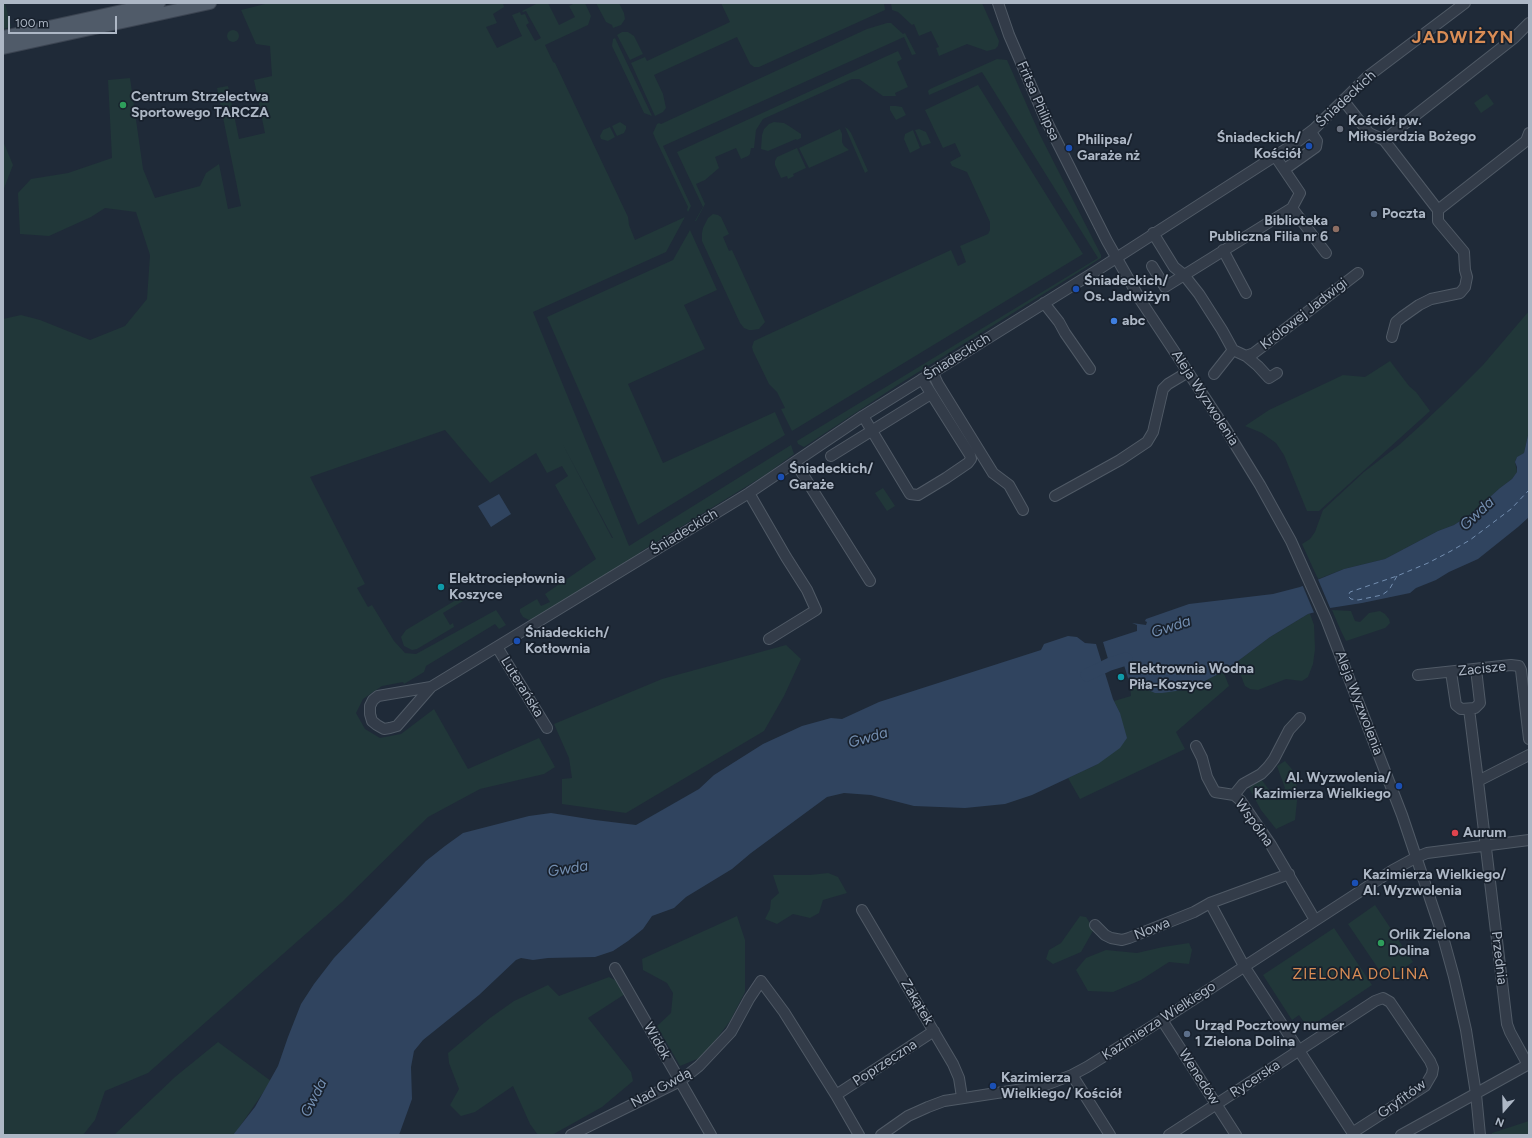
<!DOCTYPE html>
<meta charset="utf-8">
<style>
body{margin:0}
#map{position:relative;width:1532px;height:1138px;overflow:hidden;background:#1f2a38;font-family:Figtree,sans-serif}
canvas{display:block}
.frame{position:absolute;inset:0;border:4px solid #adb7c5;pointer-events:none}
.north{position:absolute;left:1484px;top:1090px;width:40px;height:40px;-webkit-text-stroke:3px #18212d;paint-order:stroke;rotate:200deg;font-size:11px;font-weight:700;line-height:16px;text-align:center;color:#adb7c5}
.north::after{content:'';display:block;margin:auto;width:14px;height:18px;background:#adb7c5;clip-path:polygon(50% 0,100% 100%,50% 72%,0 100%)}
.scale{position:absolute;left:8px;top:16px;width:109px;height:18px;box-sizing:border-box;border:2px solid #adb7c5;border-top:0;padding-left:5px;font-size:12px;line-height:14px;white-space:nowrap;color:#adb7c5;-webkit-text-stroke:3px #18212d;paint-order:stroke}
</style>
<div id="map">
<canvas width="1532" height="1138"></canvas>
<div class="frame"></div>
<div class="north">N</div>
<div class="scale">100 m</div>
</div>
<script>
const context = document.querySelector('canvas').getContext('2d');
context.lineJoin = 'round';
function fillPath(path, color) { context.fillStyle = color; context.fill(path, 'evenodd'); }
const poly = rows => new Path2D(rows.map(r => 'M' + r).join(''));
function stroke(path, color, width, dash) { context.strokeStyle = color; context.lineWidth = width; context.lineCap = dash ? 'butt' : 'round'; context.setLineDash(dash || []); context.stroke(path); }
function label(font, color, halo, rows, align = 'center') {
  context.font = font + ' Figtree,sans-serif'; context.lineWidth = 3.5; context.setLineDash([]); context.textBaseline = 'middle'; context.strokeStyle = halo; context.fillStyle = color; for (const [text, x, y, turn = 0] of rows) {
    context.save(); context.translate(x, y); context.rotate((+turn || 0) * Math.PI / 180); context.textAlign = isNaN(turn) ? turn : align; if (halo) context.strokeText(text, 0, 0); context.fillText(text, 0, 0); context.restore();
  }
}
fillPath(poly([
 [3,3,5,3,11,27,3,29],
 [269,3,503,3,504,7,493,14,497,23,486,27,497,48,522,36,512,15,520,12,521,15,525,14,529,23,526,25,535,41,541,38,526,11,523,12,522,11,538,3,548,3,559,25,575,17,569,6,575,3,585,3,591,16,588,25,545,45,553,62,555,63,628,217,629,225,635,240,685,217,666,252,533,312,629,546,791,445,794,454,765,475,640,552,640,556,535,620,529,620,523,617,520,612,520,609,537,599,541,606,550,602,545,594,596,559,555,485,568,476,562,466,547,473,536,453,490,483,445,430,310,477,365,584,357,588,368,607,372,605,394,641,405,653,416,654,496,610,506,625,499,629,495,624,426,666,424,672,404,684,403,682,382,686,363,699,356,713,365,729,380,738,401,734,434,709,468,769,539,738,555,767,544,774,480,789,428,817,342,902,148,1073,105,1091,95,1120,83,1135,3,1135,3,319,21,315,40,320,90,340,125,326,147,299,150,255,136,212,105,208,91,217,49,236,20,234,18,193,31,179,68,173,112,158,108,80,130,78,143,169,155,198,200,186,206,173,219,164,228,209,241,206,217,88,228,86,239,139,265,133,254,80,272,76,270,46,256,44,241,10],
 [562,443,613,538,612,538],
 [596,3,619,3,624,13,625,19,621,25,613,28,612,25,606,22],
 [721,3,884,3,885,10,759,67,754,67,750,64,737,37,654,75,663,94,666,108,663,112,655,116,631,63,645,57,647,61,730,22],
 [891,3,982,3,999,41,998,46,995,49,987,51,967,44,939,56,936,48,939,47,931,31,919,36,914,24,912,25,898,12,892,10],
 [887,23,891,23,903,34,905,33,916,54,912,55,904,37,663,146,691,206,688,212,687,210,688,207,655,138,653,133,657,124,659,123,661,124,867,29],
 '227 36a6 6 0 1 1 12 0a6 6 0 1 1-12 0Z',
 [622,32,628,32,634,36,643,54,630,60,617,35],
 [615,38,652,116,644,113,612,46,613,39],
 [898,51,902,59,897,62,908,87,895,93,896,96,883,96,859,79,852,79,763,119,756,130,754,148,751,148,750,154,748,156,741,159,736,148,715,157,719,168,705,180,696,184,705,204,696,221,695,221,703,207,677,152],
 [997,59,1007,60,1040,135,1101,255,1101,258,896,386,804,447,798,444,797,441,1098,258,982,72,929,95,928,91,930,89],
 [978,85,1083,254,792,431,781,409,785,408,777,392,769,384,753,351,752,347,754,341,951,250,958,266,966,262,960,246,988,234,990,230,990,222,967,172,952,166,950,162,961,156,955,143,943,148,925,110],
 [1487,94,1494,104,1481,113,1474,103],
 [890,106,896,106,902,107,906,115,896,120,890,110],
 [620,122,626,126,626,129,624,133,617,136,612,126],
 [774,122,784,123,789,126,801,134,801,138,797,140,796,139,768,151,761,149,762,135,764,129,769,124],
 [610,127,615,137,608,141,601,139,600,136,603,130],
 [845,127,848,129,851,133,868,171,865,173],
 [840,129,842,134,842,142,844,146,849,150,809,168,799,148],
 [919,129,926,132,931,143,922,146,915,130],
 [913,130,920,148,910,153,904,139,905,134],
 [3,141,13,165,3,191],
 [797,148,806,168,793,174,794,176,788,179,787,176,781,178,775,165,775,161,777,157],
 [713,214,718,215,721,217,729,234,723,237,729,251,732,250,765,322,759,329,752,330,749,330,744,328,740,323,702,241,702,233,703,228,708,218],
 [690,230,717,290,684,305,705,349,628,384,663,463,775,412,785,435,638,525,547,317,673,260],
 [1529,311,1529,431,1524,453,1517,457,1515,462,1517,472,1512,479,1500,488,1471,514,1454,525,1438,531,1385,559,1344,569,1318,579,1302,544,1310,539,1315,532,1323,510,1364,472,1399,445,1421,425,1457,391,1483,365],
 [1390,361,1409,386,1416,392,1430,411,1319,511,1307,511,1284,455,1276,443,1262,433,1245,426,1269,410,1343,375,1365,377],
 [883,488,895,506,887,511,875,493],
 [461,597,463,601,443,613,450,625,453,623,454,627,417,649,412,650,404,646,401,637,406,630],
 [1332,610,1351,611,1355,621,1360,622,1369,613,1380,611,1385,614,1389,619,1390,623,1385,628,1346,641,1341,631],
 [1308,614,1310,614,1314,625,1315,649,1313,664,1308,677,1302,681,1286,679,1258,690,1250,689,1245,686,1237,666,1238,661,1270,637],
 [786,645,801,659,784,696,764,731,626,813,562,804,562,779,572,778,569,758,554,724,662,679],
 [1223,671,1229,686,1176,732,1185,749,1080,799,1068,778,1098,764,1120,713,1114,701,1131,696,1130,685,1142,685,1146,689,1183,690],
 [1285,761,1296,774,1297,801,1295,820,1276,829,1261,810,1249,788,1261,779,1276,799,1285,788,1277,766],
 [828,873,838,877,847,893,823,900,819,913,810,918,793,914,777,924,765,919,770,909,771,900,779,893,773,875,810,875],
 [1375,905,1413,962,1386,980,1348,924],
 [737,916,745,940,745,992,730,1021,712,1045,702,1057,680,1066,657,1026,671,1013,673,993,667,983,643,970,642,959],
 [1080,916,1086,917,1094,929,1081,952,1053,964,1046,959,1049,950,1061,943],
 [1334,928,1372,985,1308,1028,1299,1015,1292,1020,1263,975],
 [1189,943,1192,950,1189,964,1169,962,1141,980,1113,992,1088,991,1076,970,1086,958,1106,950,1137,953,1163,947],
 [609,977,617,981,625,994,588,1018,631,1072,633,1081,602,1107,552,1135,538,1135,530,1124,513,1086,475,1112,461,1116,450,1105,459,1089,449,1063,448,1053,490,1018,514,1001,548,985,559,996],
 [218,1042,271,1081,234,1135,114,1135,175,1077],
 [1529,1121,1529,1135,1492,1135,1492,1133]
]), '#213739');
fillPath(poly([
 [1529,431,1529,517,1518,527,1478,559,1449,572,1436,580,1416,588,1410,593,1362,603,1330,608,1308,614,1270,637,1226,670,1199,684,1183,690,1162,693,1155,693,1146,689,1142,685,1130,685,1124,665,1111,669,1103,642,1137,631,1137,625,1132,623,1146,625,1147,622,1145,621,1146,619,1189,604,1273,594,1300,587,1344,569,1385,559,1438,531,1454,525,1471,514,1500,488,1512,479,1517,472,1517,467,1515,462,1517,457,1524,453],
 [499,494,511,514,491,527,478,506],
 [1068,636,1077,637,1085,643,1096,644,1113,699,1120,713,1127,738,1120,748,1098,764,1032,795,1005,804,965,808,914,806,871,795,844,793,827,797,751,853,732,869,686,897,674,908,652,916,643,929,628,941,613,951,595,957,548,958,533,960,521,958,516,960,479,995,423,1040,414,1051,411,1067,412,1099,399,1135,233,1135,255,1107,278,1066,288,1037,301,1004,314,984,334,958,426,861,445,846,463,833,529,816,551,813,595,820,636,825,699,789,714,775,763,744,802,726,831,718,842,719,879,702,1041,650,1044,644]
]), '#30445f');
fillPath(poly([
 [1317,577,1331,610,1315,615,1302,584]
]), '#1f2a38');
stroke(poly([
 [1087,675,1110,664,1126,659]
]), '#30445f', 13);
stroke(poly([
 [1397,576,1389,590,1382,595,1358,600,1351,599,1348,596,1350,592,1397,576,1428,563,1451,551,1470,540,1511,509,1529,490]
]), '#738eb0', 1, [5, 4]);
const minor = poly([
 [998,3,1009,35,1045,118,1107,241,1141,301,1225,428,1260,485,1291,541,1326,619,1402,815,1443,937,1454,977,1466,1030,1476,1094,1480,1135],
 [1343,100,1369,133,1384,140,1438,210,1438,221,1464,252,1465,270,1467,277,1465,287,1460,293,1431,299,1419,305,1402,317,1396,322,1392,337],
 [1384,140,1514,38,1529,23],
 [1285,169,1316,147,1317,141,1311,132],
 [1292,208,1326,253],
 [1438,210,1526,141,1529,133],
 [1153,233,1174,267,1184,275,1199,294,1222,330,1233,350],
 [1223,250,1246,293],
 [1152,266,1165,287,1292,208,1300,193,1275,156],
 [1044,303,1059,322,1065,333,1090,369],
 [1246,356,1258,366,1269,378,1277,373],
 [933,373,938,384,993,473,1009,485,1023,510],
 [1214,374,1233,350,1246,356,1254,353,1358,273],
 [863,416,910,494,918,495,946,478,968,463,971,459,970,455,922,379],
 [831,456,931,394],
 [795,462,870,581],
 [749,493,786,557,807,590,816,610,769,639],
 [1055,496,1120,460,1147,442,1153,432,1163,389,1168,384,1188,372],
 [497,647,547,728],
 [1451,672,1456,705,1461,709,1475,708,1480,703,1476,669],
 [1418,675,1511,665,1519,666,1521,670,1529,739],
 [431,687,378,696,373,700,370,706,370,714,372,721,377,725,384,729,390,728,397,726,431,687,749,493,863,416,1096,271,1297,142,1314,129,1367,77,1465,3],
 [1469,709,1478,781],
 [1196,746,1202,758,1207,777,1215,792,1234,795,1240,800,1271,845,1315,920],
 [1234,795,1243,784,1261,774,1268,767,1274,759,1289,730,1300,718],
 [1210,903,1244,966,1354,1135],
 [862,910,953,1064,959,1078,962,1097],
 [1095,925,1105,935,1111,938,1122,940,1129,938,1194,912,1210,903,1289,874],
 [615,968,711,1135],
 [1162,1020,1236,1135],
 [1528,1065,1510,1032,1507,1024,1478,781,1529,755],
 [1072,1075,1110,1135],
 [836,1095,934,1031],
 [571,1135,680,1081,699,1066,731,1032,749,999,761,981,784,1012,836,1095,859,1135],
 [881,1135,908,1116,928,1107,944,1101,1043,1086,1072,1075,1087,1067,1162,1020,1393,870,1417,857,1427,853,1529,840],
 [1169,1135,1375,1001,1383,998,1390,1002,1430,1061,1433,1068,1432,1074,1425,1086,1352,1133],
 [1401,1135,1529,1064]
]);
const major = poly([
 [3,37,159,3],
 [3,48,210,3]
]);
stroke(minor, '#505a66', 12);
stroke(major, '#3c4552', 14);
stroke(minor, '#333c49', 10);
stroke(major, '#505b69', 12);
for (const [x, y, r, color] of [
 [123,105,4,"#2e9e5b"],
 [1340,129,4,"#6b7280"],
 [1309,146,4,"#1a4fb4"],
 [1069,148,4,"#1a4fb4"],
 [1374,214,4,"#5c6f8a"],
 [1336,229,4,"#8d6e63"],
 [1076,289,4,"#1a4fb4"],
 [1114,321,4,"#3f7fe0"],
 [781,477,4,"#1a4fb4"],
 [441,587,4,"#0f9aa8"],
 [517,641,4,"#1a4fb4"],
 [1121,677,4,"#0f9aa8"],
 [1399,786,4,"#1a4fb4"],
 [1455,833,4,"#e0444e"],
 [1355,883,4,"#1a4fb4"],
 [1381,943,4,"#2e9e5b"],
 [1187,1034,4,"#5c6f8a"],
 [993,1086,4,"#1a4fb4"]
]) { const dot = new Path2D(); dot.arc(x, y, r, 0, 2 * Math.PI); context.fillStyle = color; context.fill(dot); stroke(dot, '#18212d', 1.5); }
label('bold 14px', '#adb7c5', '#18212d', [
 ["Centrum Strzelectwa",131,97],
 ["Sportowego TARCZA",131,113],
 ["Kościół pw.",1348,121],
 ["Miłosierdzia Bożego",1348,137],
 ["Śniadeckich/",1301,138,"right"],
 ["Kościół",1301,154,"right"],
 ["Philipsa/",1077,140],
 ["Garaże nż",1077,156],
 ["Poczta",1382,214],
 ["Biblioteka",1328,221,"right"],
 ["Publiczna Filia nr 6",1328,237,"right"],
 ["Śniadeckich/",1084,281],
 ["Os. Jadwiżyn",1084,297],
 ["abc",1122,321],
 ["Śniadeckich/",789,469],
 ["Garaże",789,485],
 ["Elektrociepłownia",449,579],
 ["Koszyce",449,595],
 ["Śniadeckich/",525,633],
 ["Kotłownia",525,649],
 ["Elektrownia Wodna",1129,669],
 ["Piła-Koszyce",1129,685],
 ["Al. Wyzwolenia/",1391,778,"right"],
 ["Kazimierza Wielkiego",1391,794,"right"],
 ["Aurum",1463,833],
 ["Kazimierza Wielkiego/",1363,875],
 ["Al. Wyzwolenia",1363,891],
 ["Orlik Zielona",1389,935],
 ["Dolina",1389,951],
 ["Urząd Pocztowy numer",1195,1026],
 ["1 Zielona Dolina",1195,1042],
 ["Kazimierza",1001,1078],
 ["Wielkiego/ Kościół",1001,1094]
], 'left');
label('14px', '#adb7c5', '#18212d', [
 ["Śniadeckich",1346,99,-43],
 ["Fritsa Philipsa",1038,101,66],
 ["Królowej Jadwigi",1304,314,-38],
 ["Śniadeckich",957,357,-32],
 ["Aleja Wyzwolenia",1205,398,57],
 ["Śniadeckich",684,532,-31],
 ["Zacisze",1482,669,-6],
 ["Luterańska",522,687,58],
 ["Aleja Wyzwolenia",1359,703,69],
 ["Wspólna",1254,823,54],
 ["Nowa",1152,929,-22],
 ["Przednia",1499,958,83],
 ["Zakątek",917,1002,59],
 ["Kazimierza Wielkiego",1159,1021,-33],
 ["Widok",657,1041,60],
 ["Poprzeczna",885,1063,-33],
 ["Wenedów",1199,1077,57],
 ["Rycerska",1255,1079,-33],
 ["Nad Gwdą",661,1088,-29],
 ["Gryfitów",1402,1099,-36]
]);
label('italic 15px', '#738eb0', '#18212d', [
 ["Gwda",1477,514,-43],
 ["Gwda",1171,627,-18],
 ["Gwda",868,738,-16],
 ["Gwda",568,869,-9],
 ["Gwda",314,1098,-63]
]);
context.letterSpacing = '1px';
label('15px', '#d88c55', '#18212d', [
 ["ZIELONA DOLINA",1361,975]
]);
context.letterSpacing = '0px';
context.letterSpacing = '1px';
label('bold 18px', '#d88c55', '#18212d', [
 ["JADWIŻYN",1463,38]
]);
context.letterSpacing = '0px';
</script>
